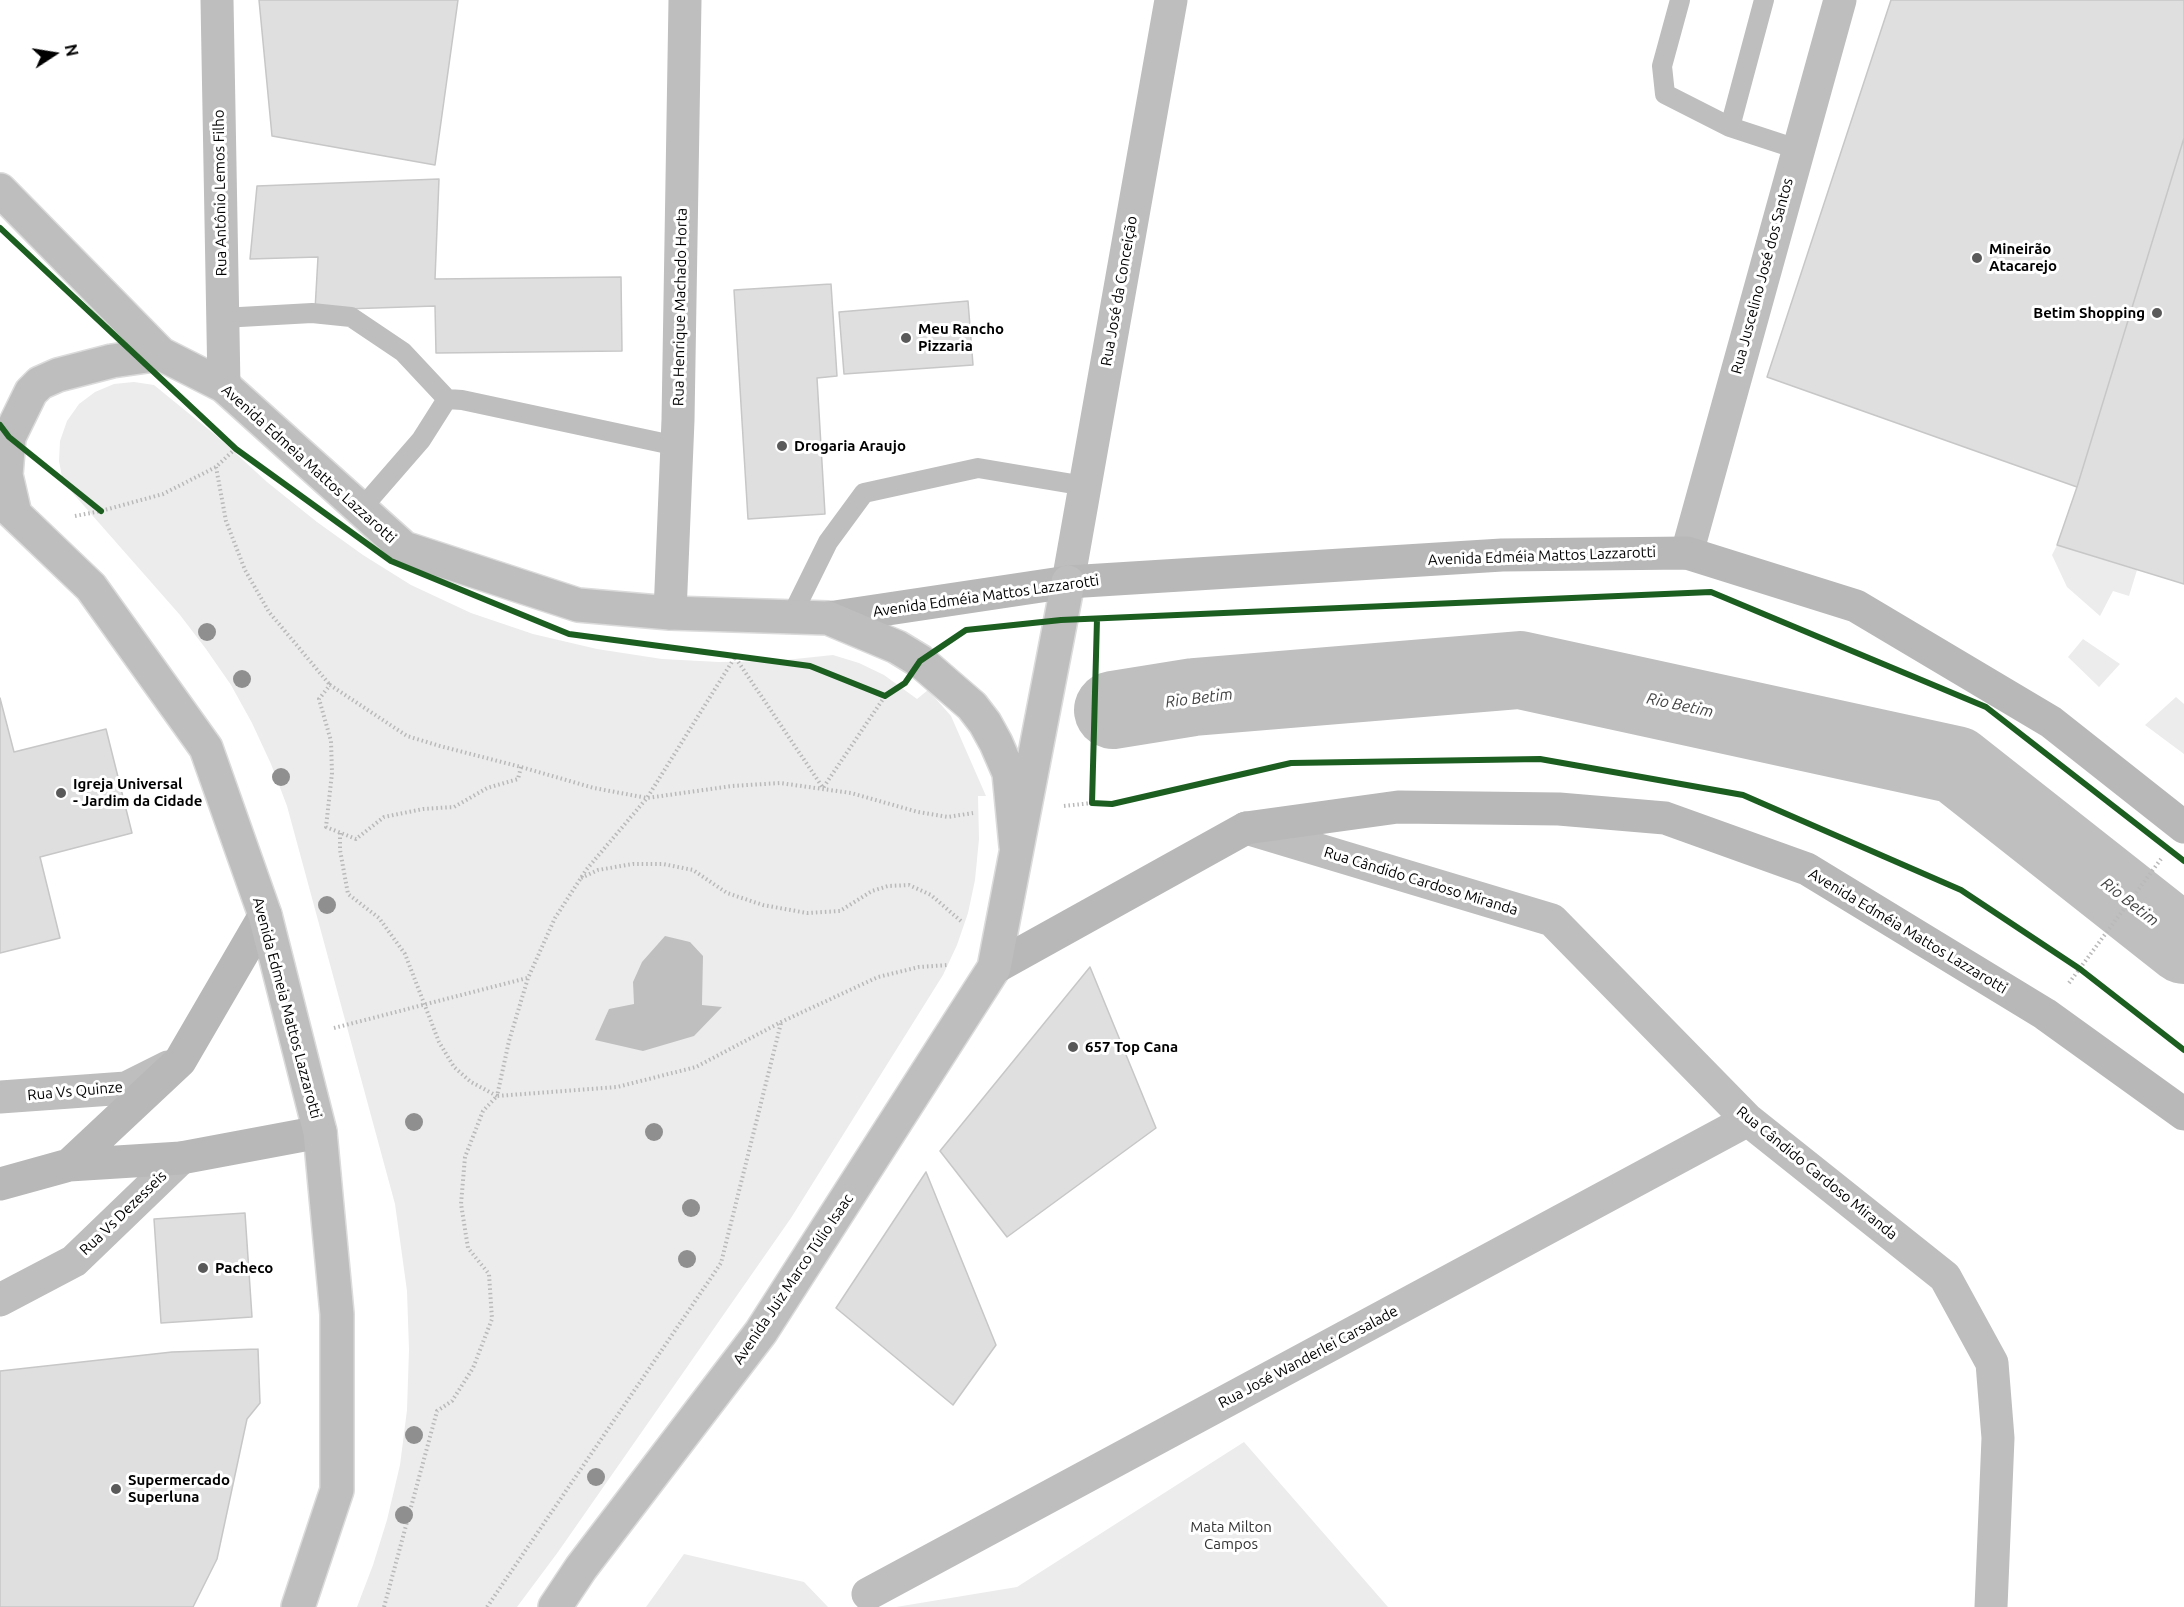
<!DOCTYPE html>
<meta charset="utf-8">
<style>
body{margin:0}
#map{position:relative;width:2184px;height:1607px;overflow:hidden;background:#fff;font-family:Ubuntu,sans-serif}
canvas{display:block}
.north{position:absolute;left:24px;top:24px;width:60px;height:60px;-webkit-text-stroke:4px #fff;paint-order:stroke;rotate:78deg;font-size:16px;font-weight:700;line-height:24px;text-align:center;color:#000}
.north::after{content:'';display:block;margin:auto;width:21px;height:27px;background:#000;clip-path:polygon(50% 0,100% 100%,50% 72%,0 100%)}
</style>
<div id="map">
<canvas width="2184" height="1607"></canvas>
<div class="north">N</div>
</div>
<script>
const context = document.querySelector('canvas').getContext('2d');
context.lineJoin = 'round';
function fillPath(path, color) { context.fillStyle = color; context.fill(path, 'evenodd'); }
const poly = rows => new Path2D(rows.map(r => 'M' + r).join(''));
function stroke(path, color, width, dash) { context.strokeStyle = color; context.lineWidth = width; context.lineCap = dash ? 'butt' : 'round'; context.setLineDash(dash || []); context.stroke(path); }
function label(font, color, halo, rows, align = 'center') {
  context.font = font + ' Ubuntu,sans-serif'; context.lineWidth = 6; context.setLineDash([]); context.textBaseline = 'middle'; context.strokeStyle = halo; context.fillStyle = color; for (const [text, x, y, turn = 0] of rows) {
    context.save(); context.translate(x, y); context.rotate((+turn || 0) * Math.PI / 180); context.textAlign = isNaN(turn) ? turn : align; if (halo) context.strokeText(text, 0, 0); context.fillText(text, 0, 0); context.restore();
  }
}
fillPath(poly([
 [134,382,154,385,219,438,267,482,317,522,363,555,411,585,471,613,533,634,597,649,662,659,719,662,776,661,833,655,859,663,884,675,917,699,928,690,951,716,986,796,978,796,979,839,975,880,968,913,957,945,943,975,791,1218,558,1552,517,1607,357,1607,373,1565,387,1520,400,1465,407,1410,409,1350,407,1291,395,1204,287,806,271,764,252,723,231,685,206,649,180,615,63,482,59,461,60,441,67,421,79,404,95,392,114,384],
 [2057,545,2137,570,2129,596,2113,591,2100,616,2067,587,2052,555],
 [2083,639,2120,664,2099,687,2068,657],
 [2176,697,2184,704,2184,754,2145,725],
 [1244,1442,1388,1607,896,1607,1017,1587],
 [684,1554,804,1582,828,1607,646,1607]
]), '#ececec');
fillPath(poly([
 [665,936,690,942,703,956,702,1005,722,1007,694,1036,643,1051,595,1040,609,1009,634,1004,633,982,642,962]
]), '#bfbfbf');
stroke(poly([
 [1113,710,1194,697,1520,670,1956,765,2184,945]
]), '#bfbfbf', 78);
const building = poly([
 [259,0,458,0,435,165,272,136,259,0],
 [1891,0,2184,0,2184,138,2077,487,1767,377,1891,0],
 [2184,138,2184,584,2057,545,2077,487,2184,138],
 [439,179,435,279,621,277,622,351,436,353,435,306,315,310,318,257,250,259,257,186,439,179],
 [831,284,837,376,817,378,825,514,748,519,734,290,831,284],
 [968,301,973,365,844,374,839,312,968,301],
 [0,698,14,752,106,729,132,833,40,857,60,938,0,953,0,698],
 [1090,967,1156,1128,1007,1237,940,1151,1090,967],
 [926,1172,996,1345,953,1405,836,1308,926,1172],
 [245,1213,252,1317,161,1323,154,1219,245,1213],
 [258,1349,260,1403,247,1419,217,1559,193,1607,0,1607,0,1371,172,1352,258,1349]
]);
fillPath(building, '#dfdfdf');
stroke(building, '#c7c7c7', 1.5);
const primary = poly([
 [0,190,161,354,224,386,404,548,578,605,670,613,828,618,897,647,920,661,972,706,985,723,996,743,1009,773,1016,846],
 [0,500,91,587,206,748,265,915,320,1132,337,1314,337,1490,298,1607],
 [15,514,6,475,9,437,31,392,40,383,58,375,112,361,161,354],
 [555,1607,581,1568,761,1332,994,968,1068,582]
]);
stroke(primary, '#dbdbdb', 36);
stroke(poly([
 [216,467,226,521,245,570,269,612,330,685],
 [75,516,101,511,163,494,216,467,236,448],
 [1096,658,1092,803,1112,804,1291,763,1540,759,1606,771],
 [521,767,518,779,487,788,454,807,423,809,384,817,356,839,326,827,332,773,331,741,319,699,330,685,407,736,440,746,521,767,594,788,647,798,732,786,780,783,851,793,918,812,948,817,973,813],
 [1705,788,1743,795,1961,890,2080,969,2184,1050],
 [1064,806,1092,803],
 [340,833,340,850,348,894,379,918,405,954,439,1042,454,1067,471,1082,497,1096,509,1041,528,978,555,918,586,870,647,798,735,657,823,788,885,696],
 [581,878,598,870,633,864,663,864,693,870,727,893,763,905,807,913,840,911,872,891,888,886,909,885,931,895,962,922],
 [2069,983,2161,859],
 [334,1028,527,978],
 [384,1607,437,1411,452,1401,473,1368,492,1319,489,1274,468,1248,461,1204,465,1157,483,1111,497,1096,617,1087,696,1067,781,1022,878,977,919,967,948,965],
 [487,1607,721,1263,781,1023]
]), '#b9b9b9', 4, [1.5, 3]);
stroke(poly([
 [1680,0,1662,66,1665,94,1730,127,1797,149],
 [1730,127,1764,0],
 [222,318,312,313,351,317,403,352,447,399],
 [361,509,421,440,447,399,462,400,677,446],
 [791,617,828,542,864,493,978,468,1085,486]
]), '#bebebe', 20);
stroke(poly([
 [217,0,224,386],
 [1687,553,1840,0],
 [670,613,678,420,685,0],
 [1246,828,1552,920,1748,1120,1945,1277,1992,1363,1998,1438,1991,1607],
 [0,1097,126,1088,168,1067],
 [0,1300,74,1261,181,1158],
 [868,1594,1748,1120]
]), '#bebebe', 33);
stroke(poly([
 [1068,582,1171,0]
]), '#bebebe', 33);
stroke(poly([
 [828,618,1068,582,1502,555,1687,553,1856,606,2051,722,2184,827],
 [994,968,1246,828,1398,807,1559,809,1665,818,1807,869,2045,1014,2184,1114],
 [69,1165,180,1061,265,915],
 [0,1184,69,1165,181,1158,320,1132]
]), '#b8b8b8', 33);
stroke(primary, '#bebebe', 33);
stroke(poly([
 [0,228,236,449,391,561,569,634,810,666,885,696,905,683,920,661,966,630,1061,620,1711,592,1986,707,2184,861],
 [0,425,9,437,101,511],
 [1097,619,1092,803,1112,804,1291,763,1540,759,1743,795,1961,890,2080,969,2184,1050]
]), '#1b5e20', 6);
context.fillStyle = '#8f8f8f';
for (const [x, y] of [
 [207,632],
 [242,679],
 [281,777],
 [327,905],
 [414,1122],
 [654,1132],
 [691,1208],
 [687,1259],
 [414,1435],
 [596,1477],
 [404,1515]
]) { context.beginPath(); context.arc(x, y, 9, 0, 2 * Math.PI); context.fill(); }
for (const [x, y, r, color] of [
 [1977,258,6,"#595959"],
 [2157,313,6,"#595959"],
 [906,338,6,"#595959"],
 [782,446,6,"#595959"],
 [61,793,6,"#595959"],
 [1073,1047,6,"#595959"],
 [203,1268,6,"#595959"],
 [116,1489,6,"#595959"]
]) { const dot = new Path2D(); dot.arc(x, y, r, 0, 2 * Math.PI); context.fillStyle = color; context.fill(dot); stroke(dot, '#fff', 2); }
label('15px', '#000', '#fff', [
 ["Rua Antônio Lemos Filho",220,193,-91],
 ["Rua Juscelino José dos Santos",1762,276,-75],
 ["Rua José da Conceição",1119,291,-80],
 ["Rua Henrique Machado Horta",680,307,-89],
 ["Avenida Edmeia Mattos Lazzarotti",309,464,42],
 ["Avenida Edméia Mattos Lazzarotti",1542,556,-2],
 ["Avenida Edméia Mattos Lazzarotti",986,596,-8],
 ["Rua Cândido Cardoso Miranda",1421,881,17],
 ["Avenida Edméia Mattos Lazzarotti",1908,931,31],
 ["Avenida Edmeia Mattos Lazzarotti",287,1008,75],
 ["Rua Vs Quinze",75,1091,-5],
 ["Rua Cândido Cardoso Miranda",1817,1173,39],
 ["Rua Vs Dezesseis",123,1213,-44],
 ["Avenida Juiz Marco Túlio Isaac",793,1279,-56],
 ["Rua José Wanderlei Carsalade",1308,1357,-28]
]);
label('bold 15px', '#000', '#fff', [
 ["Mineirão",1989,249],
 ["Atacarejo",1989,266],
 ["Betim Shopping",2145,313,"right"],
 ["Meu Rancho",918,329],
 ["Pizzaria",918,346],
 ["Drogaria Araujo",794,446],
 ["Igreja Universal",73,784],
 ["- Jardim da Cidade",73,801],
 ["657 Top Cana",1085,1047],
 ["Pacheco",215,1268],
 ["Supermercado",128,1480],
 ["Superluna",128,1497]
], 'left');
label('15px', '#333', '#fff', [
 ["Mata Milton",1231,1527],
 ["Campos",1231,1544]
]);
label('italic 16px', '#444', '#fff', [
 ["Rio Betim",1199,698,-7],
 ["Rio Betim",1680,705,12],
 ["Rio Betim",2130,902,38]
]);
</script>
